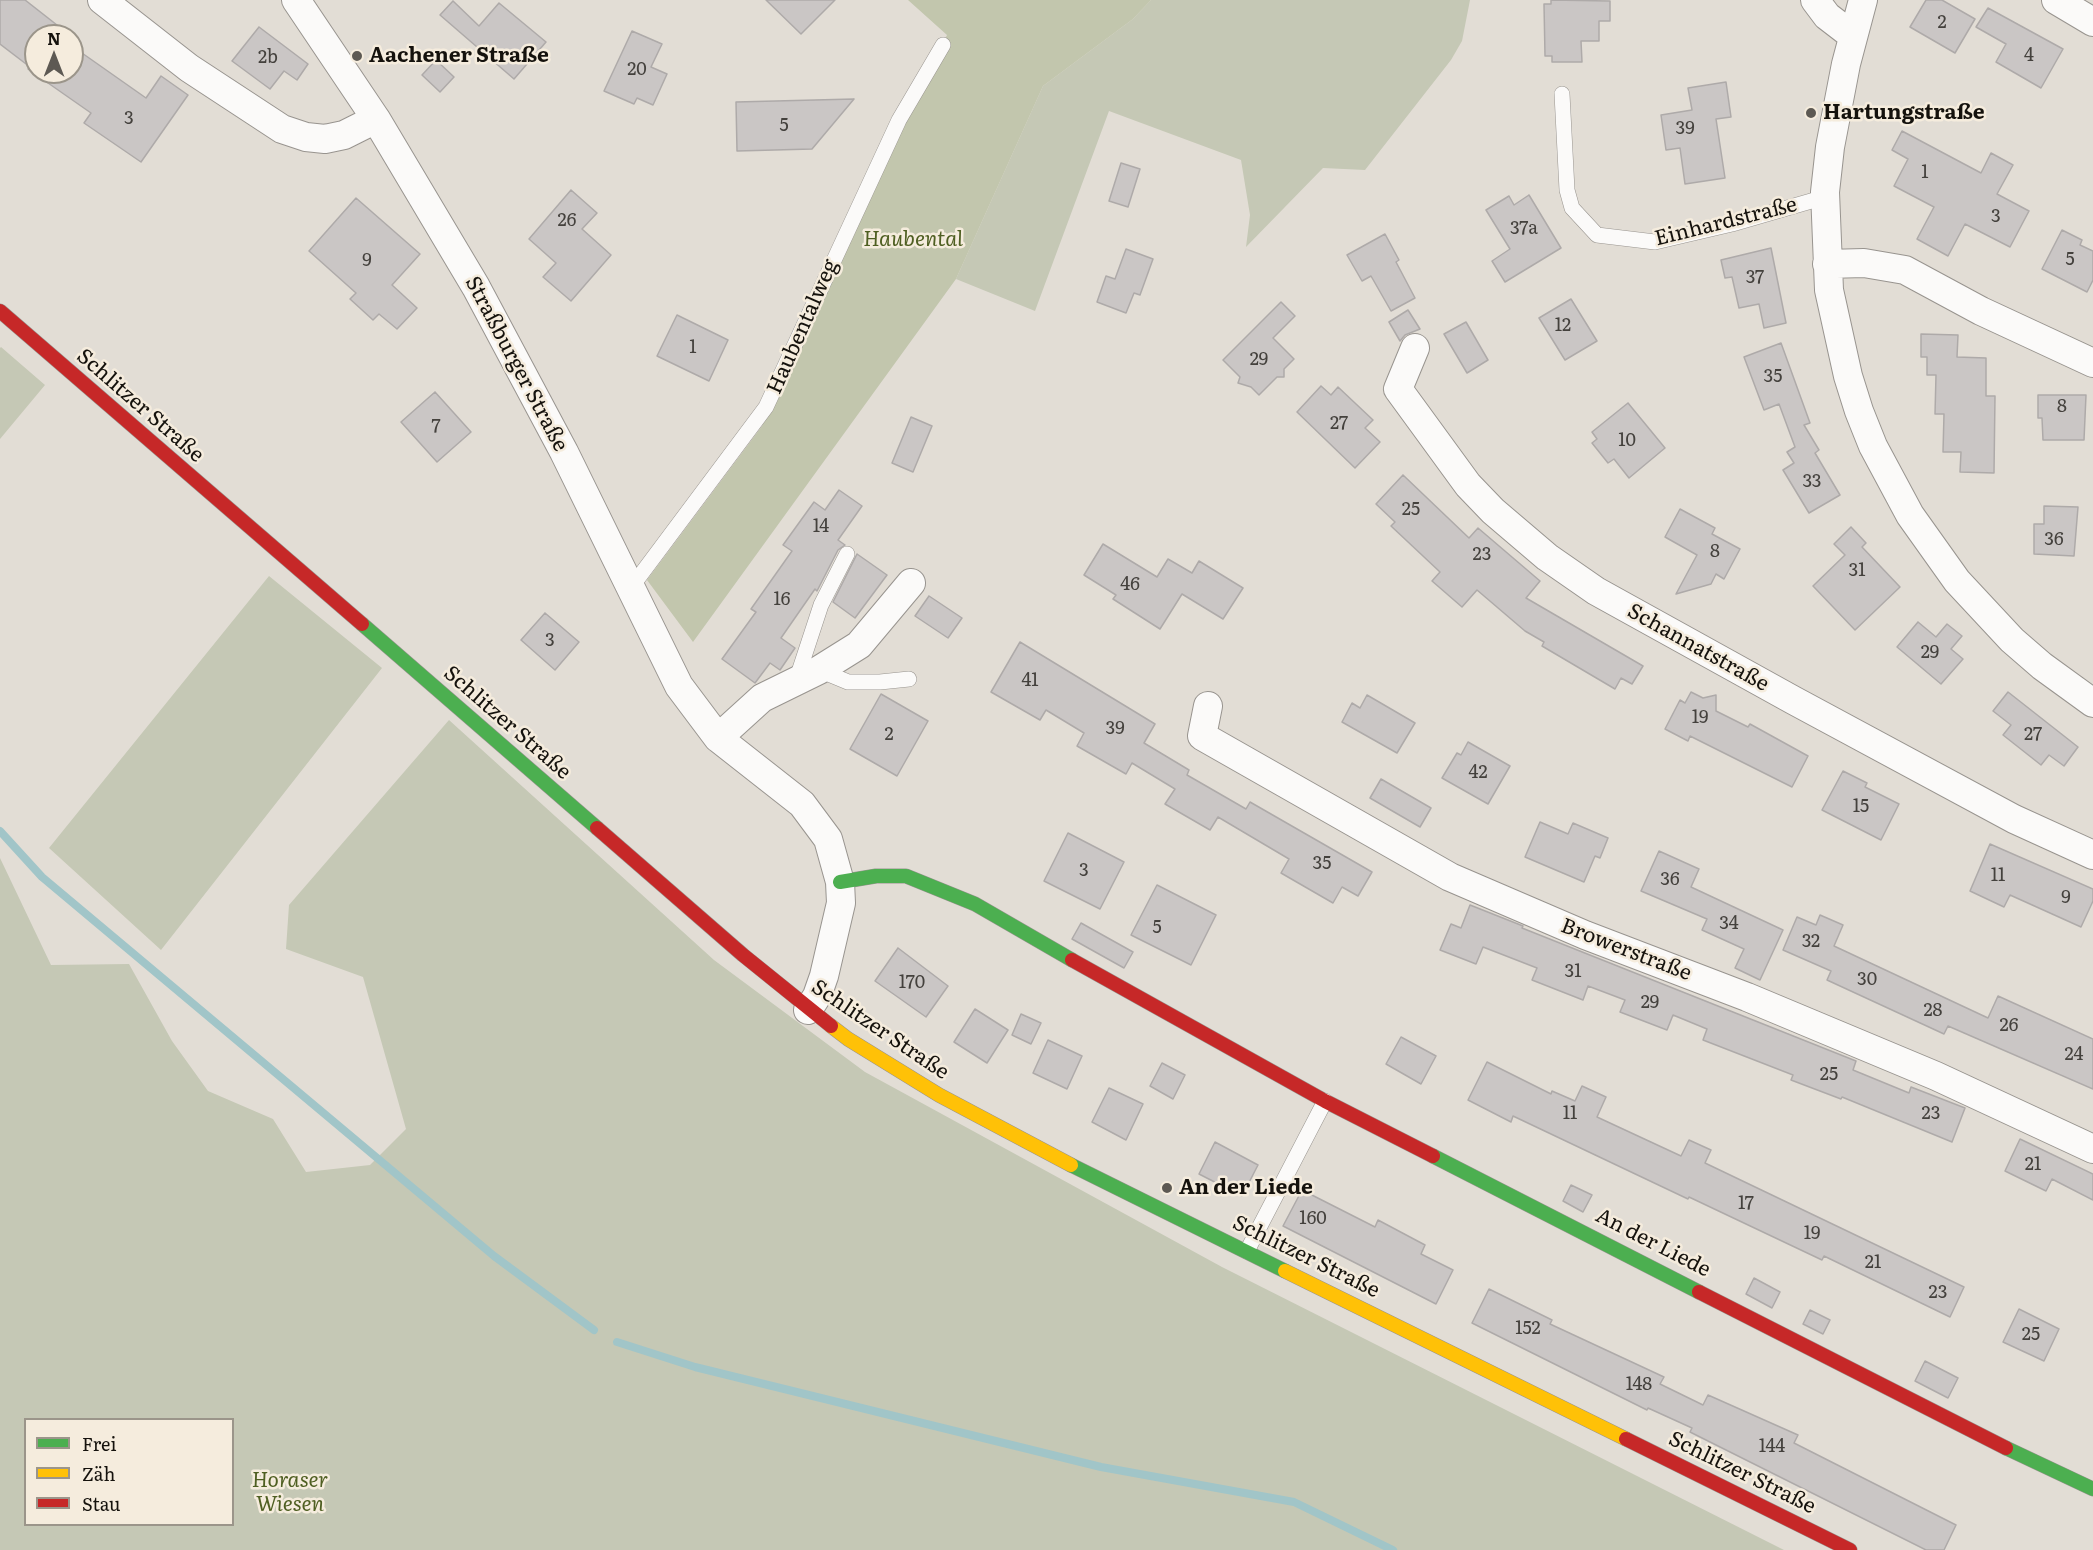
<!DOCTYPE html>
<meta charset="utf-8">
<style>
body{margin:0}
#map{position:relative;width:2093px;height:1550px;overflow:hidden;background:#e2ddd5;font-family:Literata,serif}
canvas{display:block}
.legend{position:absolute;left:24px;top:1418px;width:210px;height:108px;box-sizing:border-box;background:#f5ecdd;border:2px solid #9b958a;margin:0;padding:8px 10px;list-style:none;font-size:18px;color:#15120d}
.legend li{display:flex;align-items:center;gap:12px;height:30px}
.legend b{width:30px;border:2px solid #9b958a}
.north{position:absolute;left:24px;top:24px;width:60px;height:60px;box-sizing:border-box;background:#f5ecdd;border:2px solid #9b958a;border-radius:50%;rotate:0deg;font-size:16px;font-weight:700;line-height:24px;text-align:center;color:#15120d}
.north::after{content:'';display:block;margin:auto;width:21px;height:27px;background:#5d5953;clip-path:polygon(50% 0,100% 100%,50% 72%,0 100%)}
</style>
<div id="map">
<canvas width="2093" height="1550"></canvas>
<ul class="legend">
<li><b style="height:8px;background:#4caf50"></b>Frei</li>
<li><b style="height:8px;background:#ffc107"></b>Zäh</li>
<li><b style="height:8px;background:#c62828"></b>Stau</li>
</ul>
<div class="north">N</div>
</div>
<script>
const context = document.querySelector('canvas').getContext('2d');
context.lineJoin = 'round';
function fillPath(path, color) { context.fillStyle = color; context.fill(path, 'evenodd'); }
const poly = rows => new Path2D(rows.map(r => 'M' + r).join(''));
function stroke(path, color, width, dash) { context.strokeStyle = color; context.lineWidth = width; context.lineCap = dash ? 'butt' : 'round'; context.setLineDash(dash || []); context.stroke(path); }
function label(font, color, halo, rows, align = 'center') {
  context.font = font + ' Literata,serif'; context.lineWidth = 5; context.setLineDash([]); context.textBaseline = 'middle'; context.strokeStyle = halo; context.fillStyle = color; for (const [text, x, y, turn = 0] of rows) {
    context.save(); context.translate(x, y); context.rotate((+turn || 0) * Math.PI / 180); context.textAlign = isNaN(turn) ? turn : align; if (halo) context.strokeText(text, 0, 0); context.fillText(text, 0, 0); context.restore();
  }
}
fillPath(poly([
 [1151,0,1470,0,1462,41,1451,60,1365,170,1323,168,1246,247,1250,215,1241,160,1109,111,1035,311,956,279,1043,86,1133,19],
 [1,347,45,385,0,439,0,348],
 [269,576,382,668,161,950,49,848],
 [449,720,714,960,865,1072,1222,1267,1784,1550,0,1550,0,858,51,965,129,964,172,1041,208,1091,273,1119,306,1172,370,1165,406,1129,363,977,286,949,289,905],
 [26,1420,232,1420,232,1524,26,1524]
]), '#c5c8b5');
fillPath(poly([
 [908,0,1151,0,1133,19,1043,86,956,279,693,642,647,580,762,426,947,35]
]), '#c2c6ad');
stroke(poly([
 [0,831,42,877,494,1256,594,1330],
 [617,1342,695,1367,1101,1467,1294,1502,1393,1550]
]), '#a1c5c8', 8);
const building = poly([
 [0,0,25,0,71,36,36,36,36,72,72,72,72,46,146,98,161,76,188,95,141,162,84,123,91,113,28,69,30,67,0,44,0,0],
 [766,0,835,0,801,34,766,0],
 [1551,0,1610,1,1610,21,1599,21,1599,41,1581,41,1582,62,1552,62,1552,56,1545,56,1544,4,1551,4,1551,0],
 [1926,0,1942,0,1975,19,1955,53,1910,27,1926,0],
 [453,1,479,26,499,3,546,42,514,79,440,15,453,1],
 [1988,8,2063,49,2041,88,1996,62,2006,44,1976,27,1988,8],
 [259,27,308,64,297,80,284,71,270,89,232,61,259,27],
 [632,31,662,44,651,67,667,74,653,105,637,98,634,104,604,91,632,31],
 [436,60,454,77,440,92,422,75,436,60],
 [1726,82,1731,117,1716,119,1725,178,1685,184,1680,148,1666,150,1661,115,1692,110,1688,88,1726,82],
 [854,99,812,149,737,151,736,102,854,99],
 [1902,131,1981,173,1991,153,2013,165,1997,194,2029,211,2010,247,1965,224,1948,256,1917,239,1934,207,1894,186,1908,159,1892,150,1902,131],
 [1121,163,1140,169,1128,207,1109,201,1121,163],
 [571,190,597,213,582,229,611,255,571,301,543,277,556,263,529,239,571,190],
 [1529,195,1561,248,1505,282,1492,261,1510,249,1486,210,1509,196,1514,205,1529,195],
 [356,198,420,254,392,285,417,308,397,329,379,314,373,320,350,299,356,293,309,251,356,198],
 [2062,230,2082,240,2080,245,2093,251,2093,280,2087,292,2042,269,2062,230],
 [1385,234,1399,260,1396,262,1415,298,1391,311,1371,276,1362,281,1347,255,1385,234],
 [1771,248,1786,323,1764,328,1759,304,1739,308,1732,277,1725,278,1721,260,1771,248],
 [1126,249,1153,259,1140,295,1134,293,1126,313,1097,302,1106,276,1115,279,1126,249],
 [1571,299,1597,341,1565,360,1539,318,1571,299],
 [1281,302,1295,316,1273,338,1294,359,1284,369,1284,377,1277,377,1259,395,1251,387,1238,383,1240,377,1223,360,1281,302],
 [1408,310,1420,329,1405,335,1400,341,1389,322,1408,310],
 [677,315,728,340,709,381,657,356,677,315],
 [1466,322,1488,360,1467,373,1444,334,1466,322],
 [1921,334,1958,335,1957,357,1986,358,1986,396,1995,396,1994,473,1960,472,1961,452,1943,452,1944,414,1935,414,1936,375,1927,375,1927,357,1921,357,1921,334],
 [1781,343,1810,423,1804,425,1819,450,1815,453,1840,495,1809,513,1783,470,1794,463,1787,452,1795,447,1779,404,1764,410,1744,357,1781,343],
 [1321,386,1331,395,1338,387,1373,420,1365,428,1380,442,1355,468,1297,412,1321,386],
 [435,392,471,432,437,462,401,422,435,392],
 [2038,395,2086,395,2084,440,2043,440,2042,418,2038,418,2038,395],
 [1628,403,1665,448,1629,478,1614,459,1608,463,1592,443,1597,439,1592,432,1628,403],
 [911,417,932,426,913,472,892,463,911,417],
 [1403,475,1469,538,1478,528,1540,581,1526,598,1643,666,1632,684,1621,678,1615,689,1542,646,1544,642,1525,631,1477,590,1462,607,1432,581,1440,572,1391,526,1395,522,1376,504,1403,475],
 [839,490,862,506,838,540,845,545,838,550,817,591,815,589,781,638,795,648,780,670,770,663,755,683,722,659,756,612,751,609,792,551,783,545,814,502,825,510,839,490],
 [2044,506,2078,507,2074,556,2034,554,2034,524,2044,524,2044,506],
 [1680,509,1715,528,1712,534,1740,549,1724,579,1716,574,1711,584,1676,594,1697,555,1665,537,1680,509],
 [1851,527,1866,543,1862,547,1900,587,1855,630,1813,586,1845,555,1834,544,1851,527],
 [1103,544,1157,577,1168,559,1192,573,1199,561,1243,588,1223,619,1182,594,1160,629,1113,599,1116,595,1084,575,1103,544],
 [857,554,887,575,855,618,833,602,857,554],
 [929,596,962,618,948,638,915,616,929,596],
 [545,613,579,642,555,670,521,640,545,613],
 [1918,622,1936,637,1947,624,1962,636,1951,649,1963,659,1941,684,1897,647,1918,622],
 [1020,642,1155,724,1144,743,1189,770,1187,775,1246,809,1250,802,1372,872,1358,896,1342,887,1333,903,1281,873,1289,859,1218,817,1210,830,1165,804,1175,789,1132,763,1126,774,1077,746,1084,733,1046,710,1040,720,991,692,1020,642],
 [1691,692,1703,698,1716,695,1716,711,1748,727,1750,724,1808,756,1792,787,1690,736,1688,741,1665,729,1680,700,1685,703,1691,692],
 [2008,692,2078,747,2064,766,2049,755,2041,765,2003,735,2011,725,1993,711,2008,692],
 [881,694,928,721,897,776,850,749,881,694],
 [1367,695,1415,723,1397,753,1342,722,1352,703,1360,708,1367,695],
 [1468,742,1510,766,1488,804,1442,778,1457,753,1461,755,1468,742],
 [1843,771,1867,783,1865,787,1899,804,1881,840,1822,810,1843,771],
 [1381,779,1431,808,1420,827,1370,798,1381,779],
 [1540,822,1568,834,1573,823,1608,838,1600,858,1595,856,1584,882,1525,857,1540,822],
 [1068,833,1124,862,1100,909,1044,881,1068,833],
 [1990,844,2093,889,2093,901,2081,927,2010,895,2004,907,1970,891,1990,844],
 [1659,851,1699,869,1691,887,1783,930,1760,980,1735,968,1744,949,1702,930,1707,919,1641,891,1659,851],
 [1157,885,1216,915,1191,965,1131,935,1157,885],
 [1470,905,1523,926,1522,928,1856,1061,1853,1070,1909,1093,1911,1087,1965,1108,1952,1142,1842,1097,1841,1099,1791,1080,1793,1075,1703,1040,1707,1029,1673,1015,1667,1030,1620,1012,1625,1000,1588,986,1583,1000,1532,980,1537,968,1483,947,1476,964,1440,950,1451,924,1461,928,1470,905],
 [1820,915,1843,925,1834,946,1988,1018,1998,996,2093,1039,2093,1089,1948,1026,1944,1034,1827,980,1831,971,1783,950,1797,917,1816,925,1820,915],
 [1081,923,1133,952,1124,968,1072,939,1081,923],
 [898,948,948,986,926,1017,875,981,898,948],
 [975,1009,1008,1030,987,1063,954,1042,975,1009],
 [1021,1014,1041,1023,1031,1044,1012,1035,1021,1014],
 [1401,1037,1436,1056,1421,1084,1386,1064,1401,1037],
 [1048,1040,1082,1056,1067,1089,1033,1073,1048,1040],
 [1487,1062,1551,1094,1552,1091,1575,1101,1582,1086,1606,1097,1597,1117,1681,1156,1689,1140,1711,1150,1705,1163,1964,1287,1950,1317,1824,1256,1822,1260,1689,1197,1688,1199,1513,1116,1511,1122,1468,1100,1487,1062],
 [1162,1063,1185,1075,1173,1099,1150,1086,1162,1063],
 [1109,1088,1143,1104,1126,1140,1092,1122,1109,1088],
 [2020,1139,2093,1174,2093,1200,2052,1179,2046,1191,2005,1171,2020,1139],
 [1215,1142,1258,1165,1242,1196,1199,1174,1215,1142],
 [1571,1185,1592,1195,1583,1212,1563,1201,1571,1185],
 [1302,1190,1375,1227,1378,1220,1425,1245,1421,1254,1453,1270,1436,1304,1283,1226,1302,1190],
 [1754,1278,1780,1292,1772,1308,1746,1294,1754,1278],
 [1489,1289,1552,1320,1550,1324,1664,1377,1660,1384,1703,1405,1708,1395,1798,1435,1794,1443,1956,1525,1944,1550,1926,1550,1690,1432,1692,1428,1648,1408,1647,1410,1472,1323,1489,1289],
 [2019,1309,2059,1329,2044,1361,2003,1342,2019,1309],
 [1810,1310,1830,1320,1823,1334,1803,1324,1810,1310],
 [1925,1361,1958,1378,1948,1398,1915,1381,1925,1361]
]);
fillPath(building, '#cac6c5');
stroke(building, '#aeaaa9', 1.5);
const lane = poly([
 [1562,94,1567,190,1572,208,1597,235,1655,242,1732,224,1825,197],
 [630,589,766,407,899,120,943,45],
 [819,670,848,682,880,682,909,679],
 [796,681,821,605,847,554],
 [1247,1251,1325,1101]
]);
const street = poly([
 [102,0,189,68,282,129,306,137,325,139,344,135,376,119],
 [296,0,376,119,476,287,564,452,679,686,718,738,802,804,828,839,840,882,841,903,824,976,817,996,808,1010],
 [1815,0,1827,16,1853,36],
 [1863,0,1846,64,1830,147,1825,192,1829,290,1848,376,1859,411,1873,446,1910,515,1957,581,2012,640,2042,666,2093,703],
 [2056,0,2093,22],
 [1827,264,1864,263,1905,270,1981,311,2093,363],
 [1415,348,1398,389,1468,485,1493,511,1547,557,1596,591,1793,700,2014,819,2093,855],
 [1208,706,1202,736,1450,877,1585,935,1747,997,1936,1076,2093,1149],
 [718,738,762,698,819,670,859,645,911,583]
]);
const fast = poly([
 [362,624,597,828],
 [840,882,876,876,906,876,975,904,1072,960],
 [1433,1156,1699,1292],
 [1071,1165,1285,1271],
 [2006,1448,2093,1489]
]);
const slow = poly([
 [831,1026,848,1039,939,1095,1071,1165],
 [1285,1271,1626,1439]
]);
const jam = poly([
 [0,311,362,624],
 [597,828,743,955,831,1026],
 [1072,960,1325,1101,1433,1156],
 [1699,1292,2006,1448],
 [1626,1439,1850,1550]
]);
stroke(lane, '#98948f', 16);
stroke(street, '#98948f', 30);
stroke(fast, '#98948f', 15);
stroke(slow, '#98948f', 15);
stroke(jam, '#98948f', 15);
stroke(lane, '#fbfaf9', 15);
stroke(street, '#fbfaf9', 28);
stroke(fast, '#4caf50', 14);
stroke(slow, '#ffc107', 14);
stroke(jam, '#c62828', 14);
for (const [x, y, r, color] of [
 [357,56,6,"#5d5953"],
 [1811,113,6,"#5d5953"],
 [1167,1188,6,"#5d5953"]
]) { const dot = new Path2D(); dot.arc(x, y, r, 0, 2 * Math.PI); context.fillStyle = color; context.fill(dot); stroke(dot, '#f5ecdd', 2); }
label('18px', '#44413d', null, [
 ["2",1942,23],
 ["4",2029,56],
 ["2b",268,58],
 ["20",637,70],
 ["3",129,119],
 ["5",784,126],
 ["39",1685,129],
 ["1",1925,173],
 ["3",1996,217],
 ["26",567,221],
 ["37a",1524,229],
 ["5",2070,260],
 ["9",367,261],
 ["37",1755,278],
 ["12",1563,326],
 ["1",693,348],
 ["29",1259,360],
 ["35",1773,377],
 ["8",2062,407],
 ["27",1339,424],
 ["7",436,427],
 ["10",1627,441],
 ["33",1812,482],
 ["25",1411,510],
 ["14",821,527],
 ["36",2054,540],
 ["8",1715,552],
 ["23",1482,555],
 ["31",1857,571],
 ["46",1130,585],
 ["16",782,600],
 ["3",550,641],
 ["29",1930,653],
 ["41",1030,681],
 ["19",1700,718],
 ["39",1115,729],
 ["2",889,735],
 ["27",2033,735],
 ["42",1478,773],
 ["15",1861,807],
 ["35",1322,864],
 ["3",1084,871],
 ["11",1998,876],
 ["36",1670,880],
 ["9",2066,898],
 ["34",1729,924],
 ["5",1157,928],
 ["32",1811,942],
 ["31",1573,972],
 ["30",1867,980],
 ["170",912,983],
 ["29",1650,1003],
 ["28",1933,1011],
 ["26",2009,1026],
 ["24",2074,1055],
 ["25",1829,1075],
 ["11",1570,1114],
 ["23",1931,1114],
 ["21",2033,1165],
 ["17",1746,1204],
 ["160",1313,1219],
 ["19",1812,1234],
 ["21",1873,1263],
 ["23",1938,1293],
 ["152",1528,1329],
 ["25",2031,1335],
 ["148",1639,1385],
 ["144",1772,1447]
]);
label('bold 21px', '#15120d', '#f5ecdd', [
 ["Aachener Straße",369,56],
 ["Hartungstraße",1823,113],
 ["An der Liede",1179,1188]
], 'left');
label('21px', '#15120d', '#f5ecdd', [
 ["Einhardstraße",1726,222,-14],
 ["Haubentalweg",803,327,-66],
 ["Straßburger Straße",516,364,62],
 ["Schlitzer Straße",140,406,41],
 ["Schannatstraße",1698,648,29],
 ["Schlitzer Straße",507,723,41],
 ["Browerstraße",1626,950,21],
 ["Schlitzer Straße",880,1030,34],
 ["An der Liede",1653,1243,27],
 ["Schlitzer Straße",1306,1257,26],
 ["Schlitzer Straße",1742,1473,26]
]);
label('italic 21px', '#4f5f22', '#f5ecdd', [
 ["Haubental",913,240],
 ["Horaser",290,1481],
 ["Wiesen",290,1505]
]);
</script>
